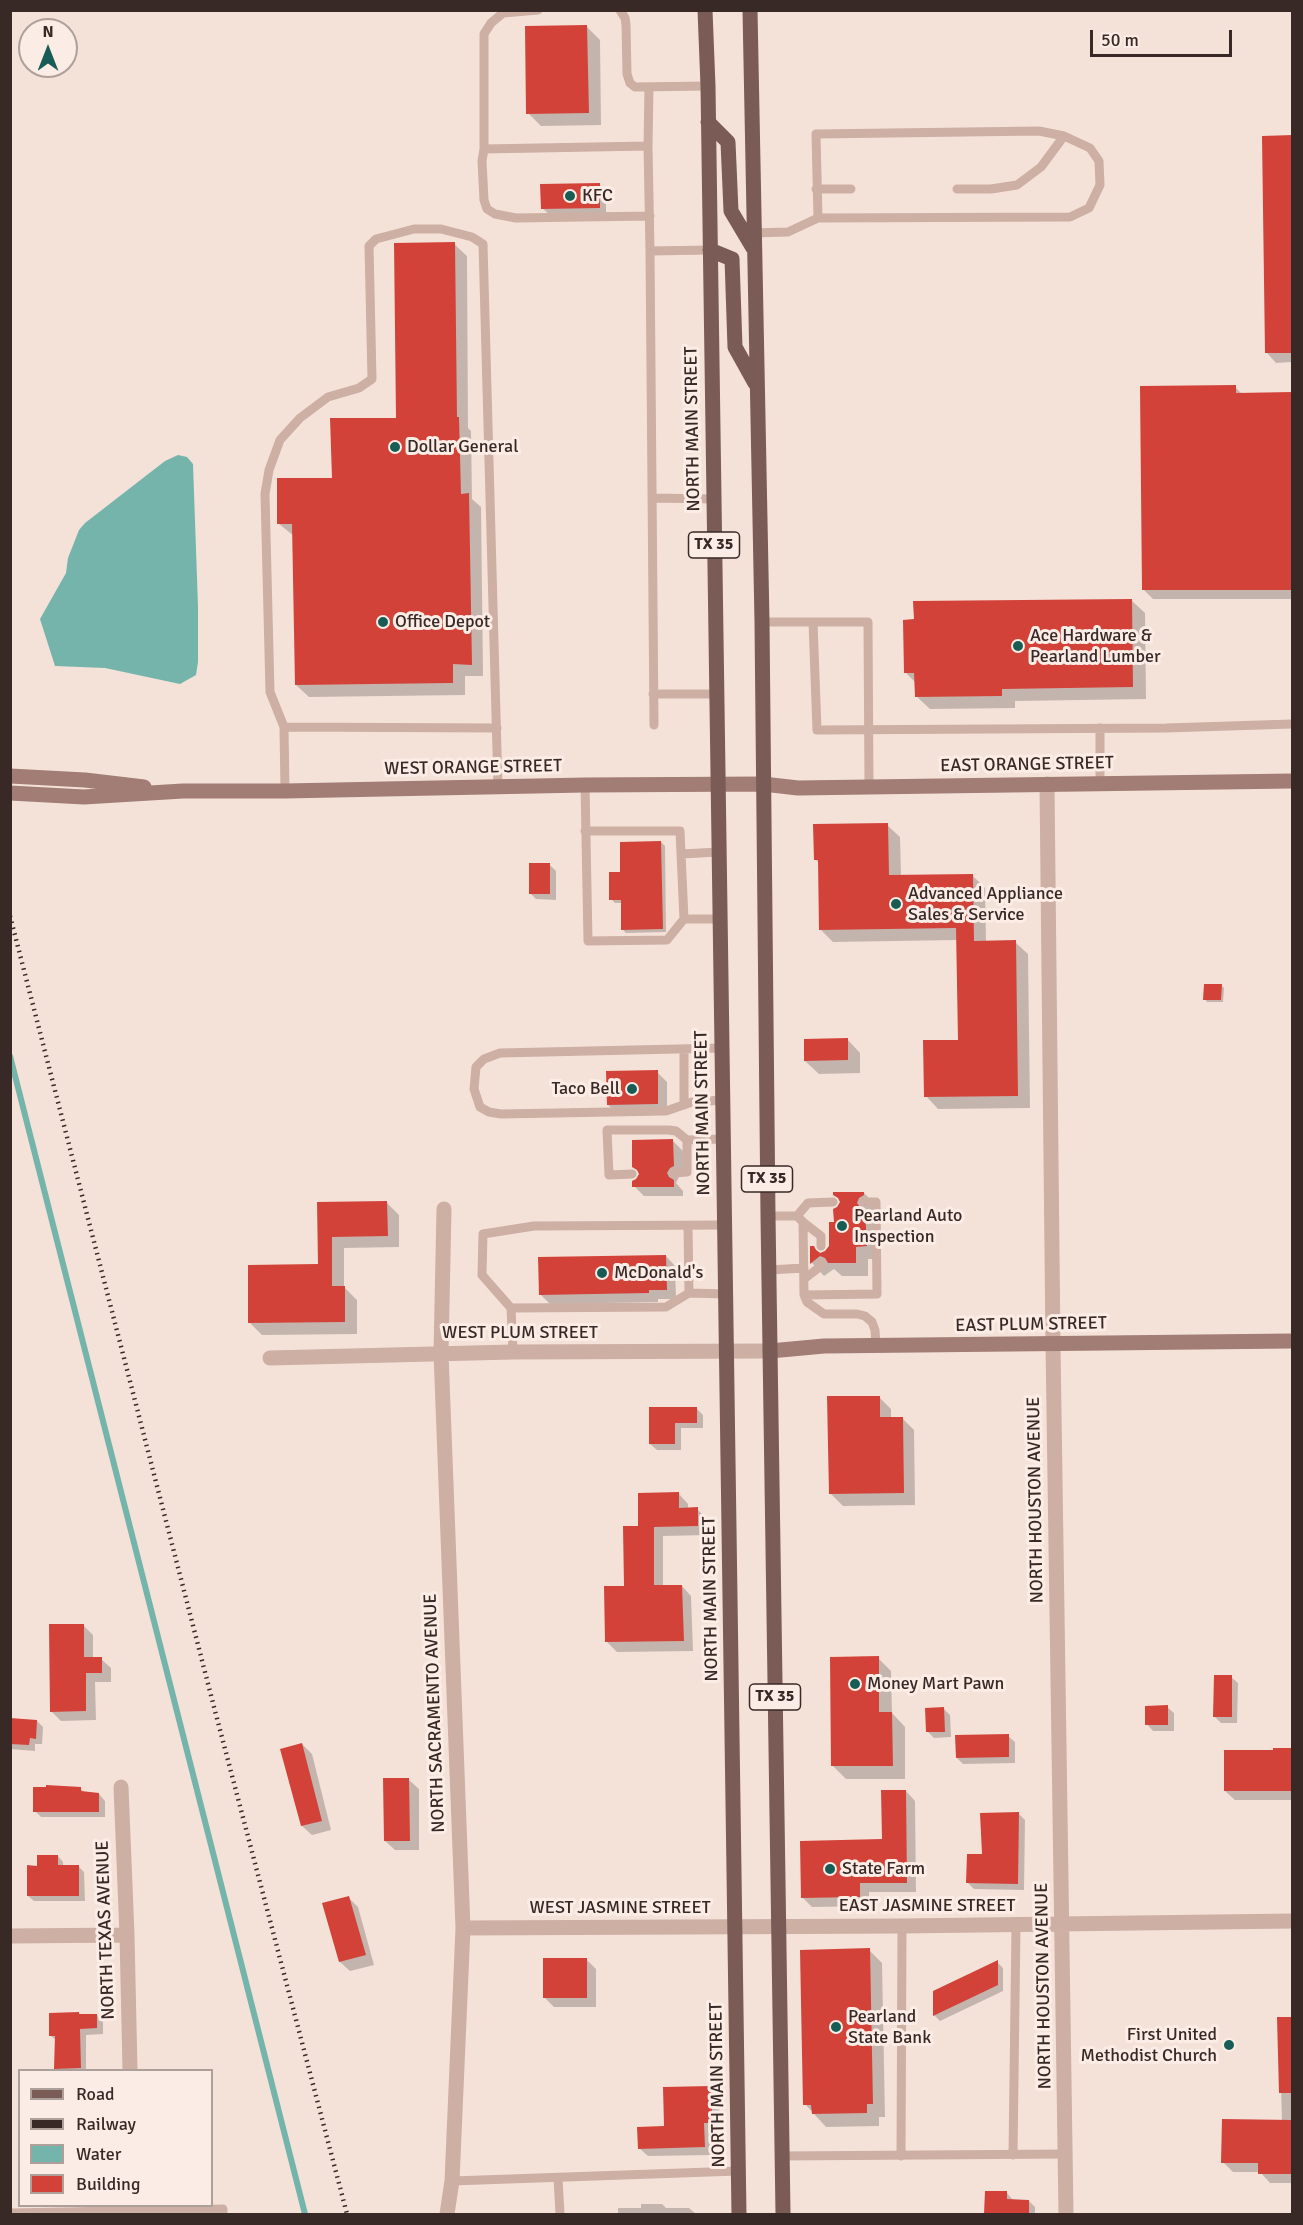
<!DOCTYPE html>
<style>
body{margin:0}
#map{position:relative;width:1303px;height:2225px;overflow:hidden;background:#f4e2d9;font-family:Signika,sans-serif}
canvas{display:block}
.frame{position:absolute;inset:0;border:12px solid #382926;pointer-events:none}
.legend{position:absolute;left:18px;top:2069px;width:195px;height:138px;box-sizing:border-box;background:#fbede6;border:2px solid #ad9f99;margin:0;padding:8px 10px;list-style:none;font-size:18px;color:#382926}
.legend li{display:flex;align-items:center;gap:12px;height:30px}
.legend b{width:30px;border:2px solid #ad9f99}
.north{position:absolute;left:18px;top:18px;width:60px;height:60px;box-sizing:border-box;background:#fbede6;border:2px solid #ad9f99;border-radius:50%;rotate:0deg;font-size:16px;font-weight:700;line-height:24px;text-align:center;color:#382926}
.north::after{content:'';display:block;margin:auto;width:21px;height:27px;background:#185d55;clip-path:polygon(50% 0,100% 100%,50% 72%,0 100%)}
.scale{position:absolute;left:1090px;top:30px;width:142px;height:27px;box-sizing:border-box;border:3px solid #382926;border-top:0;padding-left:8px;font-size:18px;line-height:21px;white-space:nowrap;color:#382926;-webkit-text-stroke:4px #fbede6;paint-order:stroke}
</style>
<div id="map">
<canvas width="1303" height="2225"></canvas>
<div class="frame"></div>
<ul class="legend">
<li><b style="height:8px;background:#7b5b56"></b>Road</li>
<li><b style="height:8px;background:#382926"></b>Railway</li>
<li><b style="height:16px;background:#75b4ab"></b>Water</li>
<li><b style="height:16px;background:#d24239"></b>Building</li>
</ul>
<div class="north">N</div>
<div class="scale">50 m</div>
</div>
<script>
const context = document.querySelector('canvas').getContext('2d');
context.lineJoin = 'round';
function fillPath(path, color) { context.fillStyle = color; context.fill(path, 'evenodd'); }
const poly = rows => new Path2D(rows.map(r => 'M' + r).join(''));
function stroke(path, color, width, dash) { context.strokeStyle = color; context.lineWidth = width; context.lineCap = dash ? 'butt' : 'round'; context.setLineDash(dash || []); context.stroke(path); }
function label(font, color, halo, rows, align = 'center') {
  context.font = font + ' Signika,sans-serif'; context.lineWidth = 6; context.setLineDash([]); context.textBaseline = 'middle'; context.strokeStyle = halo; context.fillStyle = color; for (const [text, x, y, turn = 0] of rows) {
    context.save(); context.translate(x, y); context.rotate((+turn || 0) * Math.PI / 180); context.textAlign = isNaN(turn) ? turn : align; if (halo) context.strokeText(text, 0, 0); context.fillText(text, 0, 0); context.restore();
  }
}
fillPath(poly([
 [178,455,187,457,193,464,198,606,198,662,196,675,180,684,105,668,55,666,40,619,66,573,68,558,79,530,85,523,165,461]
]), '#75b4ab');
fillPath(poly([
 [587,27,600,40,601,125,541,126,528,113],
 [1292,137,1292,362,1276,363,1267,353],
 [599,184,606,191,606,214,549,214,542,208],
 [454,244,467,256,468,428,471,431,472,499,481,507,483,676,465,676,465,695,309,697,296,685,294,536,279,524,333,479,398,419],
 [1235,387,1243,395,1292,394,1292,599,1153,599,1143,589],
 [1131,600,1145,613,1146,699,1015,701,1015,708,930,709,916,696,916,683,906,673],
 [887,825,900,837,901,876,972,875,985,888,986,942,1015,942,1028,954,1030,1108,938,1109,926,1096,959,1041,957,940,833,942,820,929,819,863,815,859],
 [661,842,665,846,666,932,626,933,622,929,622,903,615,903,611,899,622,874],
 [549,864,556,871,556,900,536,899,530,893],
 [1221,985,1224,988,1223,1002,1207,1002,1205,999],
 [847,1039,860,1053,860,1073,819,1074,805,1061],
 [657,1072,667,1082,667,1114,618,1114,608,1105],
 [673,1141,683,1151,683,1176,679,1177,676,1183,683,1191,683,1196,644,1196,634,1186,640,1174],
 [864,1193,877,1206,871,1211,870,1216,877,1223,879,1259,868,1259,868,1276,842,1276,834,1269,824,1276,812,1263,812,1247,822,1254,830,1247,835,1223,835,1210],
 [387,1203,399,1215,399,1247,344,1248,344,1287,357,1300,357,1334,262,1335,250,1323,320,1266,319,1204],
 [666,1256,675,1266,676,1299,658,1299,658,1302,550,1304,540,1294],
 [879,1397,891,1409,891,1418,902,1418,914,1430,915,1505,843,1506,831,1494],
 [650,1409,697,1409,703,1415,703,1428,681,1428,681,1450,657,1450,650,1444],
 [679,1494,688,1504,688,1509,697,1509,707,1519,707,1535,663,1536,663,1587,682,1586,691,1596,693,1651,617,1652,607,1642,625,1587,640,1528],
 [84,1626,93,1635,93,1659,101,1659,111,1668,111,1682,95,1682,96,1720,61,1721,51,1711],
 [878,1658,891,1671,892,1713,905,1727,905,1779,846,1779,833,1766],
 [1231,1677,1238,1683,1237,1723,1221,1723,1214,1716],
 [1167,1707,1174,1713,1174,1731,1153,1731,1147,1724],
 [944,1709,950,1715,951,1737,934,1738,928,1732],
 [10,1719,37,1721,43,1727,42,1744,35,1744,35,1751,10,1749],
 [1008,1736,1015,1742,1015,1763,963,1764,957,1758],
 [302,1744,312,1754,331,1830,312,1835,302,1826],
 [1292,1749,1292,1800,1235,1800,1225,1791],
 [409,1780,419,1789,419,1850,395,1850,385,1841],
 [80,1788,85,1793,99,1794,105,1801,105,1817,41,1817,35,1811],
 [906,1791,915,1801,916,1892,869,1892,869,1906,812,1907,802,1897,883,1841],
 [1019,1814,1025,1820,1024,1890,974,1889,968,1883,983,1855],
 [58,1856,63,1862,63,1867,79,1867,84,1872,85,1901,34,1901,28,1896,38,1867],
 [349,1898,358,1907,374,1965,350,1971,340,1962],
 [869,1950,882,1963,885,2117,879,2117,879,2126,826,2127,805,2104],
 [586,1959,596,1969,596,2007,554,2007,544,1997],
 [997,1962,1003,1968,1003,1991,940,2021,934,2015],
 [79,2013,81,2016,97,2015,103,2022,103,2034,86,2035,86,2070,58,2070,56,2068,57,2041,50,2035],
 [1279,2018,1292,2018,1292,2183,1270,2183,1260,2172,1233,2172,1223,2162,1282,2121],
 [711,2088,719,2096,720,2130,712,2130,712,2155,648,2156,639,2148],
 [986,2192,1007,2193,1013,2200,1029,2201,1035,2207,1035,2214,986,2214],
 [641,2204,662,2204,666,2208,689,2208,696,2214,618,2214,618,2208,641,2208]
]), '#0003');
stroke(poly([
 [10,1056,305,2214]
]), '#75b4ab', 6);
fillPath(poly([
 [587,25,589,113,526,114,525,26],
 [1293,135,1293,353,1265,353,1262,136],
 [600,183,600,208,541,209,540,184],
 [455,242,457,417,459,417,461,494,469,493,472,665,453,664,453,683,295,685,292,524,277,524,277,478,332,478,330,418,396,418,394,243],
 [1236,385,1236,393,1293,392,1293,590,1142,590,1140,386],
 [1132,599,1133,687,1002,689,1002,696,915,697,914,673,904,673,903,620,914,619,913,601],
 [888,823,889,875,973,874,974,941,1016,940,1018,1096,924,1097,923,1040,958,1040,956,928,819,930,818,860,814,860,813,824],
 [661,841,663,929,621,930,621,900,609,900,609,872,620,872,620,842],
 [529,863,550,863,550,894,529,894],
 [1204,984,1222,984,1221,1000,1203,1000],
 [848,1038,848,1060,804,1061,804,1039],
 [658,1070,658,1104,607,1105,606,1071],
 [673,1139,674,1166,670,1168,667,1173,669,1177,674,1180,674,1187,632,1187,632,1181,636,1179,639,1174,637,1170,632,1167,632,1140],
 [833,1192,864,1192,864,1195,859,1198,857,1203,860,1207,865,1209,867,1246,856,1247,856,1263,828,1263,825,1258,820,1256,810,1264,810,1246,814,1246,816,1250,820,1253,825,1251,829,1246,829,1222,834,1222,833,1209,837,1207,840,1202,838,1198,833,1195],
 [387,1201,388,1236,332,1237,332,1286,345,1286,345,1322,248,1323,248,1265,318,1264,317,1202],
 [666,1255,667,1290,649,1290,649,1293,539,1295,538,1257],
 [827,1396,880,1396,880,1417,903,1417,904,1493,829,1494],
 [649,1407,697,1407,697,1423,675,1423,675,1444,649,1444],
 [679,1492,679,1508,698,1507,698,1526,654,1527,654,1585,682,1585,684,1641,605,1642,604,1586,624,1586,623,1526,638,1526,638,1493],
 [49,1624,84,1624,84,1657,102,1657,102,1673,86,1673,86,1711,50,1712],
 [879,1656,879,1712,892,1712,893,1766,831,1766,830,1657],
 [1214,1675,1232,1675,1232,1717,1213,1717],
 [1168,1705,1168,1725,1145,1725,1145,1706],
 [944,1707,945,1732,926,1732,925,1708],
 [10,1718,37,1720,36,1739,30,1738,29,1745,10,1744],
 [1009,1734,1009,1757,956,1758,955,1735],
 [302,1743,322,1821,301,1826,280,1749],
 [1273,1748,1293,1748,1293,1791,1224,1791,1224,1750,1273,1750],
 [383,1778,409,1778,410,1841,384,1841],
 [46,1785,81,1787,81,1791,99,1793,99,1812,33,1812,33,1787,46,1787],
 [881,1790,906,1790,907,1883,860,1883,860,1897,801,1898,800,1841,882,1839],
 [1019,1812,1018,1884,966,1883,967,1854,982,1854,980,1813],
 [37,1855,58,1855,58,1865,79,1865,79,1896,27,1896,27,1865,37,1866],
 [349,1896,366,1955,339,1962,322,1903],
 [870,1948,873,2104,867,2104,867,2113,812,2114,811,2105,803,2105,800,1950],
 [543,1958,587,1958,587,1998,543,1998],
 [998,1960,998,1985,933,2016,933,1991],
 [79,2012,79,2014,97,2014,97,2028,80,2029,81,2068,54,2069,55,2036,49,2036,49,2013],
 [1277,2017,1293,2017,1293,2093,1279,2093],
 [712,2086,712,2123,704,2123,705,2147,638,2149,637,2127,664,2126,663,2087],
 [1222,2119,1293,2120,1293,2174,1258,2174,1258,2163,1221,2163],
 [985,2191,1007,2191,1007,2199,1029,2200,1029,2214,984,2214]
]), '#d24239');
stroke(poly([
 [538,10,503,13,491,23,484,34,484,149,648,146,649,87],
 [620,10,625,18,626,25,627,74,630,83,635,87,708,86],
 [648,146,650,251],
 [484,149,482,161,484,200,487,209,495,214,516,218,650,216],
 [816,189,851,189],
 [957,189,991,189,1017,185,1041,167,1064,136],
 [753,233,788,232,818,218,1070,217,1089,208,1100,185,1099,161,1090,148,1064,136,1039,131,816,134,818,218],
 [652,498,714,499],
 [762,622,868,622,869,787],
 [813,622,817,730,1166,728,1292,724],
 [653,694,716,694],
 [654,725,650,251,710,250],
 [284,727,497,728],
 [1100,728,1100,784],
 [585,785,588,941,667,940,684,919,720,919],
 [285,791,284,727,270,692,265,494,269,470,280,440,300,418,328,397,359,388,372,379,369,246,376,239,414,229,441,229,472,237,483,244,498,787],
 [585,831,680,831,684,919],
 [681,854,719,852],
 [722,1048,500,1053,484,1059,476,1067,474,1089,480,1107,489,1112,501,1114,666,1111,692,1102,723,1100],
 [684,1050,684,1105],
 [674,1173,687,1172,687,1140],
 [632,1174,609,1175,607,1130,669,1130,676,1131,687,1140,723,1139],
 [768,1216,797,1216,803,1222,804,1295,807,1302,824,1314,857,1314,865,1316,872,1322,875,1330,876,1346],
 [797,1216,808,1203,833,1202],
 [803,1222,821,1236,821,1246],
 [724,1225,534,1226,483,1234,482,1275,511,1308,666,1307,689,1293,726,1294],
 [688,1226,689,1293],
 [769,1270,804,1268],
 [804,1279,821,1266,821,1263],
 [804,1295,877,1294,876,1202,864,1202],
 [511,1308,513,1352],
 [1013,2155,1016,1925],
 [782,2156,1066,2154],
 [901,2156,902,1926],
 [558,2178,560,2214],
 [452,2181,738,2171],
 [10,2213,223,2209,223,2214]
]), '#cdafa4', 9);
stroke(poly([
 [1047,784,1053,1345,1066,2214],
 [444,1209,441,1353,463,1928,452,2181,447,2214],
 [270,1358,513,1352,770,1351],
 [121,1787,127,1935,130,2070],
 [463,1928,902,1926,1292,1921],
 [10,1936,127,1935],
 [133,2206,133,2214]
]), '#cdafa4', 15);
stroke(poly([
 [10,776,85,780,144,787],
 [10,793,84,797,183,791,285,791,585,785,763,784,798,788,1292,781],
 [770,1351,824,1346,1292,1341]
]), '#a17d75', 15);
stroke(poly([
 [705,10,708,86,739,2214],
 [750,10,762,622,768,1216,783,2214],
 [708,122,728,142,731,211,753,248],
 [710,250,732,259,735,347,755,383]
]), '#7b5b56', 15);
stroke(poly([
 [10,916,214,1707,347,2214]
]), '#382926', 4.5, [1.5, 4.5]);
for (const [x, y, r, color] of [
 [570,196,6,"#185d55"],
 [395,447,6,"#185d55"],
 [383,622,6,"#185d55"],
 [1018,646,6,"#185d55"],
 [896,904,6,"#185d55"],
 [632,1089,6,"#185d55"],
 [842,1226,6,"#185d55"],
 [602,1273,6,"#185d55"],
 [855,1684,6,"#185d55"],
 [830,1869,6,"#185d55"],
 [836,2027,6,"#185d55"],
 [1229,2045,6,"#185d55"]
]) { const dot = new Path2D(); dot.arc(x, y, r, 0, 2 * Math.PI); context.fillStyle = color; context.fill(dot); stroke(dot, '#fbede6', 2); }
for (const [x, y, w] of [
 [714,545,51],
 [767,1179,51],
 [775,1697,51]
]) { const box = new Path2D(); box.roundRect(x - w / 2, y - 13, w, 26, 4.5); context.fillStyle = '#fbede6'; context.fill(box); stroke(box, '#382926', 1.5); }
label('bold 16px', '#382926', null, [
 ["TX 35",714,545],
 ["TX 35",767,1179],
 ["TX 35",775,1697]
]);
label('18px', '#382926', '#fbede6', [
 ["KFC",582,196],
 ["Dollar General",407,447],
 ["Office Depot",395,622],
 ["Ace Hardware &",1030,636],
 ["Pearland Lumber",1030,657],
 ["Advanced Appliance",908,894],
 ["Sales & Service",908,915],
 ["Taco Bell",620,1089,"right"],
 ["Pearland Auto",854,1216],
 ["Inspection",854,1237],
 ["McDonald's",614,1273],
 ["Money Mart Pawn",867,1684],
 ["State Farm",842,1869],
 ["Pearland",848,2017],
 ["State Bank",848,2038],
 ["First United",1217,2035,"right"],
 ["Methodist Church",1217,2056,"right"]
], 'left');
label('18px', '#382926', '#fbede6', [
 ["NORTH MAIN STREET",693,429,-91],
 ["EAST ORANGE STREET",1027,765,-1],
 ["WEST ORANGE STREET",473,768,-1],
 ["NORTH MAIN STREET",703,1113,-91],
 ["EAST PLUM STREET",1031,1325,-1],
 ["WEST PLUM STREET",520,1333],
 ["NORTH HOUSTON AVENUE",1036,1500,-91],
 ["NORTH MAIN STREET",711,1599,-91],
 ["NORTH SACRAMENTO AVENUE",435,1713,-92],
 ["EAST JASMINE STREET",927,1906],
 ["WEST JASMINE STREET",620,1908],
 ["NORTH TEXAS AVENUE",106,1930,-92],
 ["NORTH HOUSTON AVENUE",1044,1986,-91],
 ["NORTH MAIN STREET",718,2085,-91]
]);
</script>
